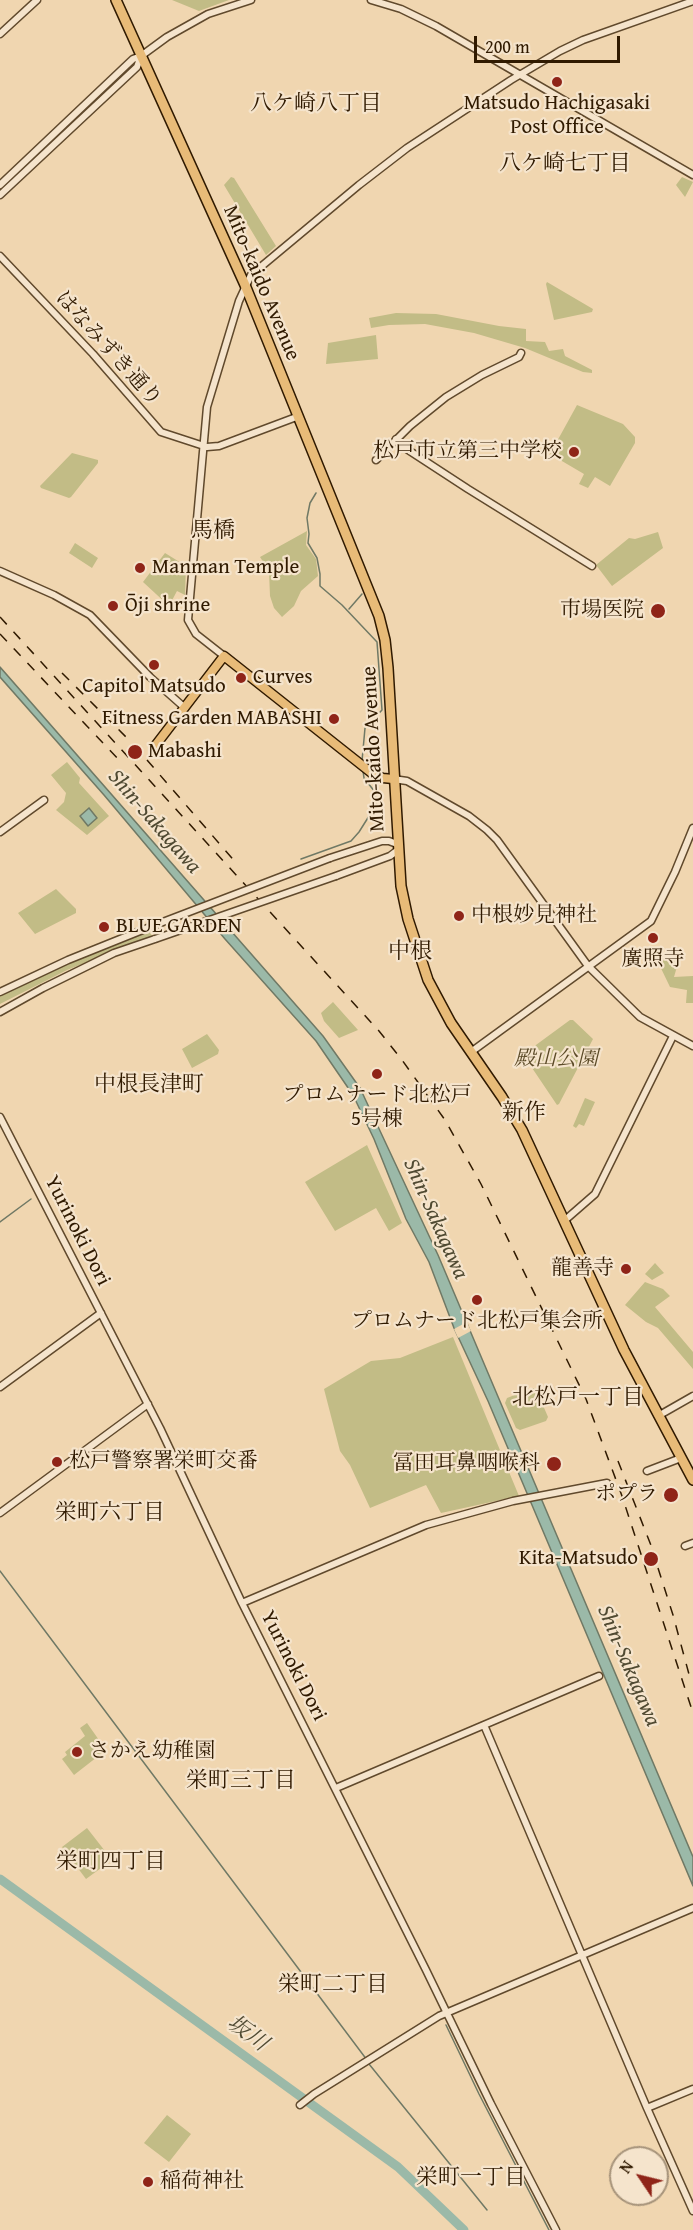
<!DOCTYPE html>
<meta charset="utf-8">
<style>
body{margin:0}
#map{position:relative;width:693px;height:2230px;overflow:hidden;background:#f0d6b0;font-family:"Gentium Book Plus",serif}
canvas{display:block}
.north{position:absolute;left:609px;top:2146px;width:60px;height:60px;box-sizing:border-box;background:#f5e4cc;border:2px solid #a6937a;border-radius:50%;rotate:305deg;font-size:16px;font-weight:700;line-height:24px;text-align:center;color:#301a00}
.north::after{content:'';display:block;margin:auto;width:21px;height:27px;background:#8f2418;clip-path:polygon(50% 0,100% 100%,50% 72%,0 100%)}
.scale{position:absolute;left:474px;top:36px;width:146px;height:27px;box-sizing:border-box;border:3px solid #301a00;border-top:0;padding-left:8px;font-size:18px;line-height:21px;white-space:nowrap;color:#301a00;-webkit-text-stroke:4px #f5e4cc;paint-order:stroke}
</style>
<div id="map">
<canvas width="693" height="2230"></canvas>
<div class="north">N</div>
<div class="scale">200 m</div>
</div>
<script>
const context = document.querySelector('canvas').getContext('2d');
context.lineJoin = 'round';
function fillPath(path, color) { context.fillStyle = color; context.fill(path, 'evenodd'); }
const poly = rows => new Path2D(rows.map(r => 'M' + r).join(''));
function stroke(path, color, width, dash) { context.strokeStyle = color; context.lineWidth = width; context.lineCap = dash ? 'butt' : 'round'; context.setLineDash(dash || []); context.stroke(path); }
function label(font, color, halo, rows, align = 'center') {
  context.font = font + ' "Gentium Book Plus","Noto Serif JP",serif'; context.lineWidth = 4.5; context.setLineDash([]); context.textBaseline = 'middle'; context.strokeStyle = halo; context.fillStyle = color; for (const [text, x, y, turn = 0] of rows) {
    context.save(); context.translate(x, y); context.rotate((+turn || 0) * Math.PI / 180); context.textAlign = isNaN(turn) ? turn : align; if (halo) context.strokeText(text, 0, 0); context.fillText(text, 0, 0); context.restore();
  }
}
fillPath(poly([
 [172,0,229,0,199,11],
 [87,105,90,108,36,157,35,155],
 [231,177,234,178,276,246,266,255,224,185],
 [682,177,693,182,685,197,676,185],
 [547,282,593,309,592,312,554,320,546,284],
 [396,313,436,314,499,326,526,329,526,341,545,342,549,351,563,349,565,356,592,370,592,373,583,372,525,348,474,333,425,324,389,325,371,328,369,318],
 [376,335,378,359,326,364,328,343],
 [577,405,623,424,635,437,635,443,610,486,595,477,588,488,579,484,584,474,550,454],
 [72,453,98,460,98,463,71,497,69,498,41,488,40,486],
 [307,531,306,545,316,559,318,576,301,591,294,606,282,617,274,608,270,596,269,571,260,557],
 [658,532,663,548,612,586,596,565,629,538,635,539],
 [75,543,98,558,92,568,69,553],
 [165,553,186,566,185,595,177,591,169,606,143,582],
 [67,762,80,778,79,783,109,816,87,835,56,810,64,802,66,793,51,775],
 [56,889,76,909,76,913,35,934,18,913],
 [149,931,152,936,67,970,0,1004,0,995,78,959],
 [682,949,674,977,693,976,693,1003,686,1003,687,990,670,987,657,960,665,952],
 [333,1002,358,1030,339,1038,324,1021,321,1013],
 [570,1020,573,1020,593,1039,559,1104,557,1105,524,1056,525,1053],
 [207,1034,219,1050,218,1054,192,1068,182,1049],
 [585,1098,595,1102,584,1126,579,1124,576,1128,573,1126],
 [367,1145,402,1223,389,1231,376,1208,335,1231,305,1182],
 [655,1263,664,1273,652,1280,645,1274],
 [645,1282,663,1289,670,1296,655,1307,693,1352,693,1369,658,1328,646,1322,625,1305],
 [453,1337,519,1496,441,1513,426,1485,370,1508,350,1465,340,1451,324,1389,371,1361,400,1358],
 [533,1388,536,1389,548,1417,546,1421,520,1430,516,1428,505,1403,507,1398],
 [87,1723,106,1750,74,1775,62,1759,67,1755,65,1752,85,1736,80,1728],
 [87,1828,112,1860,86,1879,62,1847],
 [167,2115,191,2134,169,2162,144,2143]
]), '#c2bc86');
const water = poly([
 [0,667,323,1036,360,1088,438,1255,693,1857,693,1886,488,1401,454,1328,429,1262,406,1219,374,1139,353,1095,316,1041,225,939,104,795,0,677,0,667],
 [89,808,97,818,88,826,80,816,89,808]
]);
fillPath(water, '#9bb9a8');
stroke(water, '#707965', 1.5);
fillPath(poly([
 [467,1322,471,1331,458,1338,454,1329]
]), '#f0d6b0');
stroke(poly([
 [316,493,310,503,307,518,309,534,308,543,317,558,320,574,320,586,342,605,377,642,382,710],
 [349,609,362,594],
 [362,761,365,728,382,710],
 [301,859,351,841,359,832,376,805,375,792,364,778,363,771],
 [0,1222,31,1199],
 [0,1571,367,2060],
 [446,2025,479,2094,549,2230],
 [369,2064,487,2210]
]), '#707965', 1.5);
stroke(poly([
 [0,1879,398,2167,464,2230]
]), '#9bb9a8', 9);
const minor = poly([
 [371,0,401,9,436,26,693,175],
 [0,34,37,0],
 [0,185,133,59,141,56,167,37,208,14,251,0],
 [0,195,137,67,141,56],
 [0,256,93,354,161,432,207,447,219,446,299,416],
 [396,439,399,444,468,489,592,566],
 [376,460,410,426,446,397,482,375,519,357,521,353],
 [0,571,54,595,90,615,150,677,185,708],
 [224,656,196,634,188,620,207,407,239,301,251,275,359,185,407,148,511,80,560,51,583,40,693,1],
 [393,779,407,781,469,816,487,830,497,840,588,966,640,1017,693,1046],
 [0,832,44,800],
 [330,858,382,841,389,841,397,844],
 [336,876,390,856,398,850],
 [0,992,68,960,155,925],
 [0,1012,43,988,114,953,155,939],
 [471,1052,651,921,675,872,693,828],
 [0,1117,160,1428,242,1603,426,1970,491,2104,556,2230],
 [564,1221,595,1194,673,1036],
 [0,1387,101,1313],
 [658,1416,693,1396],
 [647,1471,681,1458],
 [0,1513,148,1404],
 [685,1546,693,1543],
 [242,1603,426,1525,513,1501,607,1483],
 [484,1725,647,2108],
 [336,1788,599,1676],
 [693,2089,647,2108,693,2211],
 [300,2105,314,2094,439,2016,693,1908]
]);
const major = poly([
 [155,746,224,656,373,774,383,778,393,779]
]);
const highway = poly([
 [116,0,245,285,379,616,385,640,388,668,401,886,408,919,428,980,451,1023,502,1097,522,1130,624,1350,693,1480]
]);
stroke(minor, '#60492c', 9);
stroke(major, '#301a00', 11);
stroke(highway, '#301a00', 12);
stroke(minor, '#f5e4cc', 6);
stroke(major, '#e8bb78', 8);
stroke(highway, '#e8bb78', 9);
stroke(poly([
 [0,617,379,1031,402,1060,445,1120,481,1184,586,1399,622,1496,693,1713],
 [0,634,119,760],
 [62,673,132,743],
 [147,760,237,864],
 [618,1461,652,1548],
 [658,1568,673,1615,690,1678]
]), '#301a00', 1.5, [10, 10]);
const minorBridge = poly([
 [155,925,330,858],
 [155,939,336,876]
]);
stroke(minorBridge, '#60492c', 9, []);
stroke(minorBridge, '#f5e4cc', 6);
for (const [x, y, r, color] of [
 [557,82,6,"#8f2418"],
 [574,452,6,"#8f2418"],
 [140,568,6,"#8f2418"],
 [113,606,6,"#8f2418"],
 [658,611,8,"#8f2418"],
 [154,665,6,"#8f2418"],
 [241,678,6,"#8f2418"],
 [334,719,6,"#8f2418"],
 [135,752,8,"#8f2418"],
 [459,916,6,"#8f2418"],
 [104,927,6,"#8f2418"],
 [653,938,6,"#8f2418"],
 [377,1074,6,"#8f2418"],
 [626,1269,6,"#8f2418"],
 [477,1300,6,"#8f2418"],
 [57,1462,6,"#8f2418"],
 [554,1464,8,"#8f2418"],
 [671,1495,8,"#8f2418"],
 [651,1559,8,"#8f2418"],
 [77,1752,6,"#8f2418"],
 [148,2182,6,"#8f2418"]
]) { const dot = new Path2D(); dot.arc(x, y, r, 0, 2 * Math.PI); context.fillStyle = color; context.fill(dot); stroke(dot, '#f5e4cc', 2); }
label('21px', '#301a00', '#f5e4cc', [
 ["Matsudo Hachigasaki",557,104,"center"],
 ["Post Office",557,128,"center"],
 ["松戸市立第三中学校",562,452,"right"],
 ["Manman Temple",152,568],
 ["Ōji shrine",125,606],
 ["市場医院",644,611,"right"],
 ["Curves",253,678],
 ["Capitol Matsudo",154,687,"center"],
 ["Fitness Garden MABASHI",322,719,"right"],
 ["Mabashi",148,752],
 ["中根妙見神社",471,916],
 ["BLUE GARDEN",116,927],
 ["廣照寺",653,960,"center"],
 ["プロムナード北松戸",377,1096,"center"],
 ["5号棟",377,1120,"center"],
 ["龍善寺",614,1269,"right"],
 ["プロムナード北松戸集会所",477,1322,"center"],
 ["松戸警察署栄町交番",69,1462],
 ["冨田耳鼻咽喉科",540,1464,"right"],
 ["ポプラ",658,1495,"right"],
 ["Kita-Matsudo",638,1559,"right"],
 ["さかえ幼稚園",89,1752],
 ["稲荷神社",160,2182]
], 'left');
label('21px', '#301a00', '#f5e4cc', [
 ["Mito-kaido Avenue",261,283,67],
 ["はなみずき通り",108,349,48],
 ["Mito-kaido Avenue",374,749,-93],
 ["Yurinoki Dori",77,1231,63],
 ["Yurinoki Dori",293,1666,63]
]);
label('italic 21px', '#5c4b28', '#f5e4cc', [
 ["殿山公園",556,1060]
]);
label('22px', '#301a00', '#f5e4cc', [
 ["八ケ崎八丁目",316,104],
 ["八ケ崎七丁目",565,164],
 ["馬橋",213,531],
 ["中根",410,952],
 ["中根長津町",149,1085],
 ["新作",524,1113],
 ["北松戸一丁目",578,1398],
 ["栄町六丁目",110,1513],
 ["栄町三丁目",241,1781],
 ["栄町四丁目",111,1862],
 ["栄町二丁目",333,1985],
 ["栄町一丁目",471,2178]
]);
label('italic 22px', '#504a32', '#f5e4cc', [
 ["Shin-Sakagawa",154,822,49],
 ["Shin-Sakagawa",435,1219,66],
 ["Shin-Sakagawa",628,1666,67],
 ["坂川",247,2034,36]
]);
</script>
